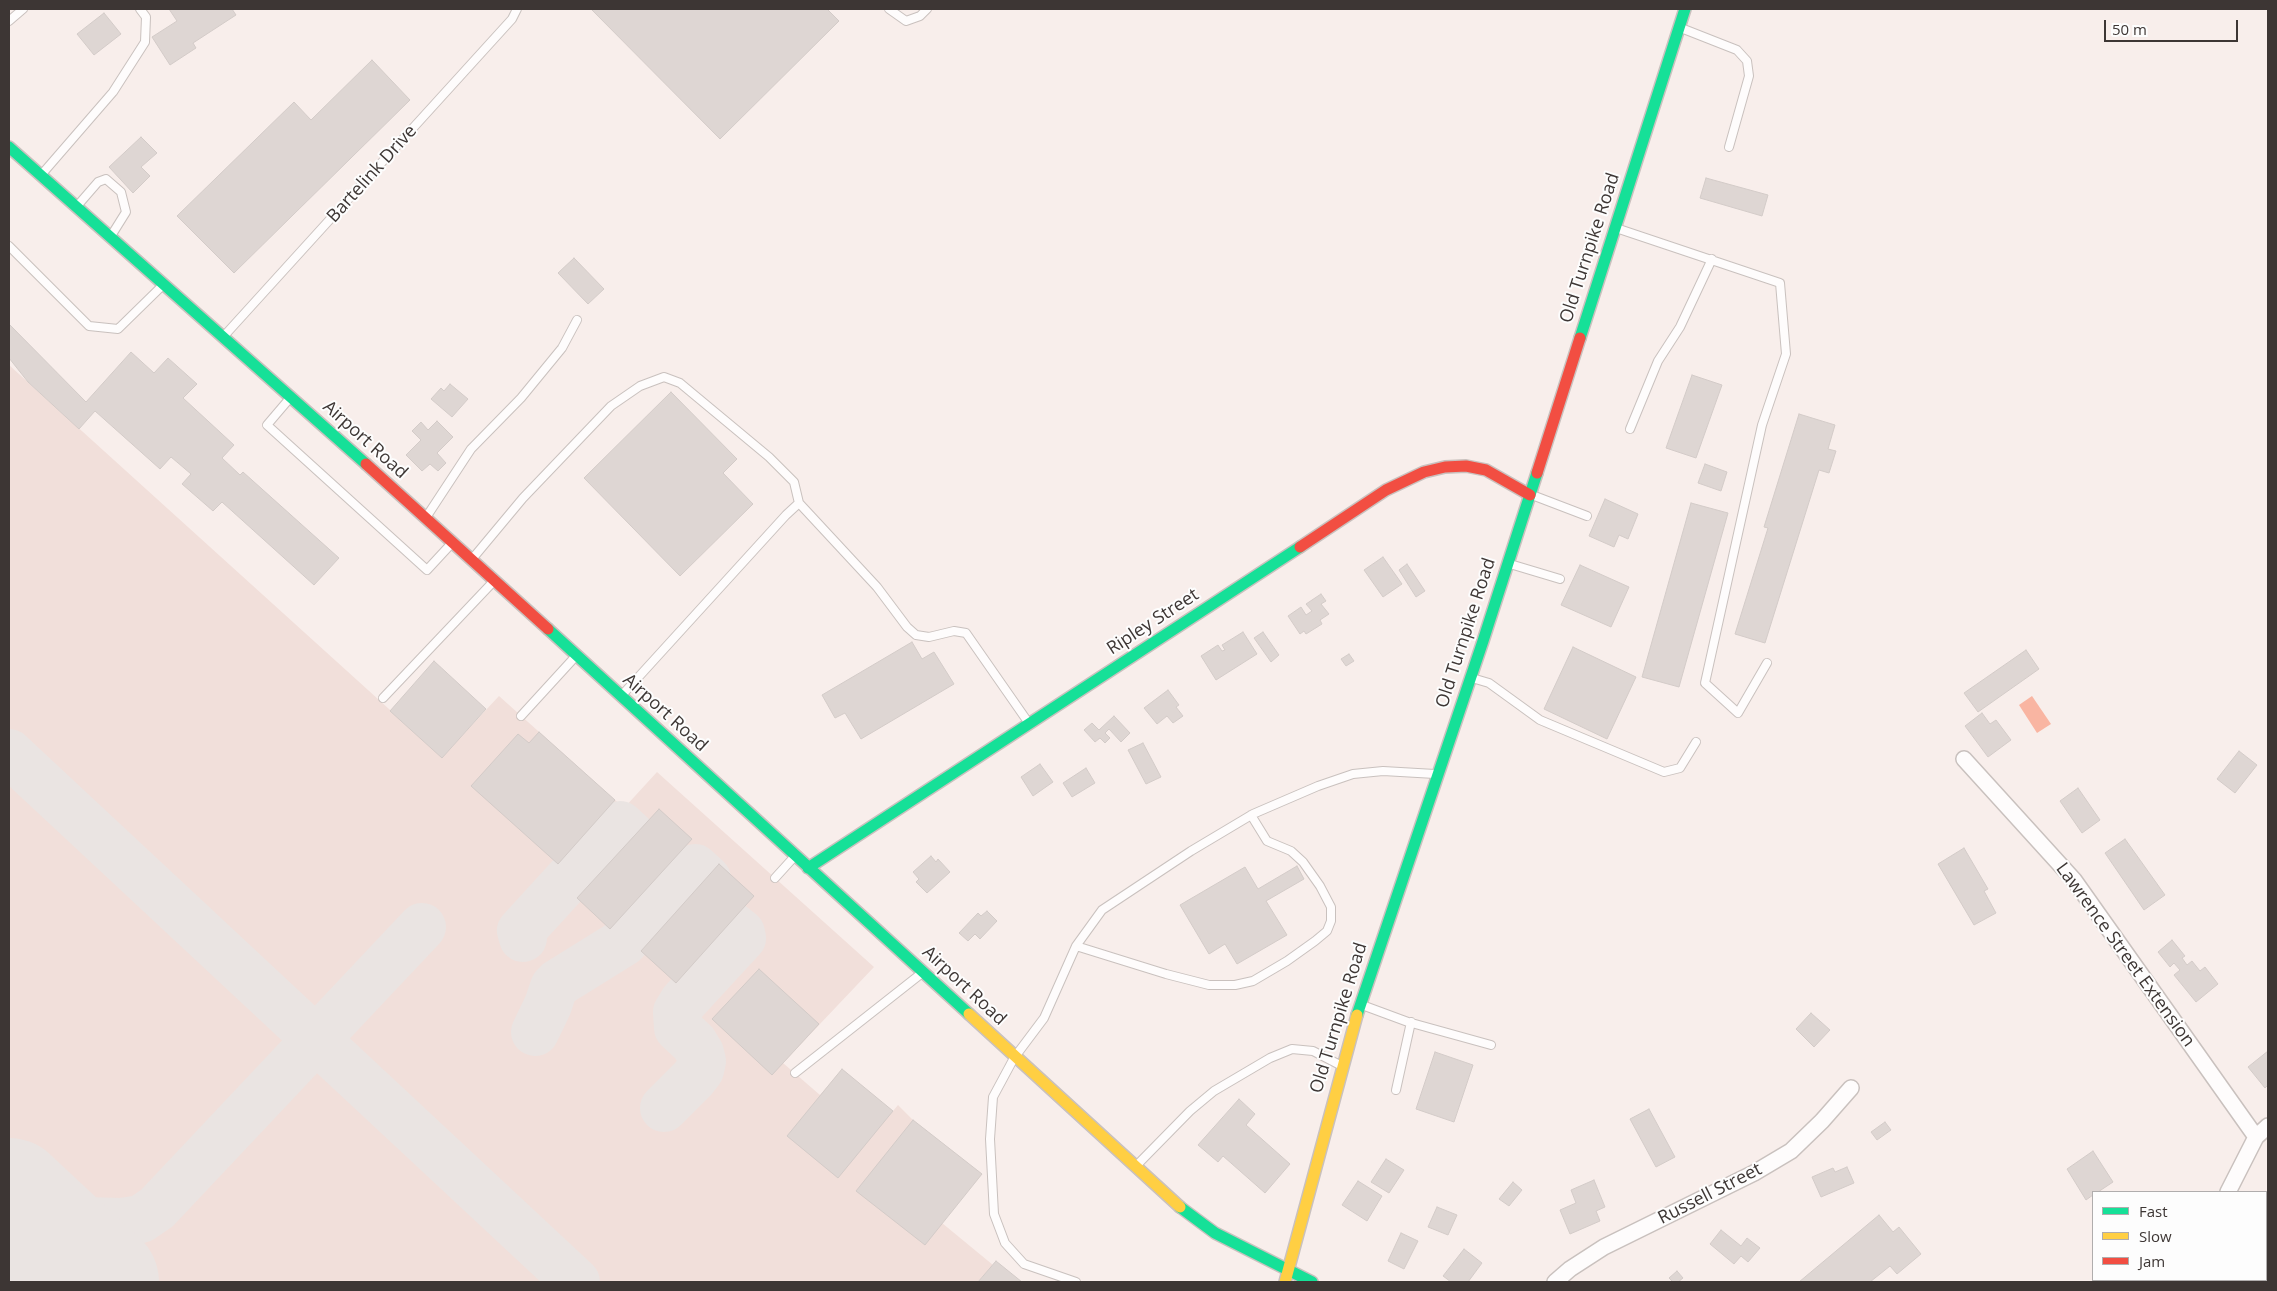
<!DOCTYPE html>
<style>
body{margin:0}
#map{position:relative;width:2277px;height:1291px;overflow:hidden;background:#f8eeeb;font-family:"Open Sans",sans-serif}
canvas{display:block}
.frame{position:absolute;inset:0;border:10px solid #3d3634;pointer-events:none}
.legend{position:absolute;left:2092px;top:1191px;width:175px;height:90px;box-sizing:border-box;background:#fdfdfd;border:1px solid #b0adad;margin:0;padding:6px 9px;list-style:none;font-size:15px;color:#3d3634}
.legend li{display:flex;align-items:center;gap:10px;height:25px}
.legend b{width:25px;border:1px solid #b0adad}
.scale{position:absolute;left:2104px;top:20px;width:134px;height:22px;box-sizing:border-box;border:2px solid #3d3634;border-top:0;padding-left:6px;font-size:15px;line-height:18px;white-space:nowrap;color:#3d3634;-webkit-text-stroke:4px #fdfdfd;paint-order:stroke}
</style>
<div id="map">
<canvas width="2277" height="1291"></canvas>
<div class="frame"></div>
<ul class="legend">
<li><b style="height:6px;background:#16e098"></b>Fast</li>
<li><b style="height:6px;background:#ffcf43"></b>Slow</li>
<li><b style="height:6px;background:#f24e42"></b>Jam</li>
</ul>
<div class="scale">50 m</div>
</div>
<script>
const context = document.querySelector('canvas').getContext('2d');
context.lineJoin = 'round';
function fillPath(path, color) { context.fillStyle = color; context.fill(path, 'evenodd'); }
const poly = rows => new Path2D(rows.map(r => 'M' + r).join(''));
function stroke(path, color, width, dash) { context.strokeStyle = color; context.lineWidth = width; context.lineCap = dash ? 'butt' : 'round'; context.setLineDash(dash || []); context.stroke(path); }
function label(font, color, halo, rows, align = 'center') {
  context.font = font + ' "Open Sans",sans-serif'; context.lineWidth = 4; context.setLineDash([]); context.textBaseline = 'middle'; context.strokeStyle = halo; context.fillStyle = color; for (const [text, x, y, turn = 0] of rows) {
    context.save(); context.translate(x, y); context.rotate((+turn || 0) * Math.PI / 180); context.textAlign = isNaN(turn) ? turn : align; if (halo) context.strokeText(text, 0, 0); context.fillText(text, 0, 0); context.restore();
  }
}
fillPath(poly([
 [9,365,442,757,499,696,624,808,657,772,874,967,783,1063,820,1095,842,1069,893,1111,898,1105,913,1120,982,1174,942,1223,993,1265,978,1282,9,1282]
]), '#f1dfda');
fillPath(poly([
 [2032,696,2051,724,2037,733,2019,705]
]), '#f9b5a2');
stroke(poly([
 [9,753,576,1282],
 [523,938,521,931,616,827,620,825,633,837],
 [535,1032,548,1005,554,987,558,983,624,942,691,869,695,868,707,879],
 [664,1108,693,1079,700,1070,702,1061,700,1053,694,1043,678,1028,677,1012,683,1002,742,938,741,933,731,925],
 [9,1189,57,1215,82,1221,122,1222,141,1219,157,1208,422,927]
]), '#eae4e2', 48);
stroke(poly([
 [9,1198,99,1282]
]), '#eae4e2', 120);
const building = poly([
 [169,9,232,9,236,15,193,43,196,48,170,65,152,37,177,21,169,9],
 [591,9,827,9,839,21,720,139,591,9],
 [104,13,121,34,94,55,77,34,104,13],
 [372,60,410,100,234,273,177,216,294,102,311,120,372,60],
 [141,137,157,153,141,167,150,176,133,193,109,167,141,137],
 [1706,178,1768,195,1762,216,1700,198,1706,178],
 [574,258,604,289,588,304,558,273,574,258],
 [9,324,86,402,131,352,154,373,168,358,197,384,183,398,234,445,222,458,240,475,243,472,339,558,314,585,222,502,213,511,182,484,191,474,171,457,160,469,95,411,79,429,28,382,9,358,9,324],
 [1692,375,1722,385,1696,458,1666,448,1692,375],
 [450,384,468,399,452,417,431,399,441,388,444,391,450,384],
 [671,392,737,459,723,473,753,504,680,576,584,478,671,392],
 [1799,414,1835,425,1828,449,1836,451,1829,473,1819,470,1765,643,1735,634,1768,528,1764,527,1799,414],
 [437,421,453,437,437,453,446,463,438,471,430,464,422,471,406,455,421,440,412,431,421,422,428,430,437,421],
 [1705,464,1727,472,1721,491,1698,483,1705,464],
 [1605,499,1638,514,1628,539,1619,535,1614,547,1589,536,1605,499],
 [1691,503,1728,513,1679,687,1642,677,1691,503],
 [1383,557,1402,584,1383,597,1364,570,1383,557],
 [1407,564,1425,591,1416,597,1399,570,1407,564],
 [1580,565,1629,587,1611,627,1561,605,1580,565],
 [1321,594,1326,601,1321,604,1329,614,1320,620,1322,624,1306,634,1304,631,1300,634,1288,616,1301,607,1306,615,1312,611,1306,604,1321,594],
 [1243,632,1257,654,1216,680,1201,656,1218,645,1222,651,1225,650,1222,645,1243,632],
 [1263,632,1279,655,1271,662,1254,638,1263,632],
 [912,642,922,659,934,652,954,684,861,739,845,713,835,718,822,695,912,642],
 [1573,647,1636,677,1607,739,1544,709,1573,647],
 [2026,650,2039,669,1978,712,1964,693,2026,650],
 [1349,654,1354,661,1346,666,1341,659,1349,654],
 [434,661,486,709,442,758,390,711,434,661],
 [1168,690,1179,705,1176,707,1183,716,1173,723,1167,716,1157,724,1144,708,1168,690],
 [1982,713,1990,724,1996,720,2011,740,1988,757,1965,726,1982,713],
 [1114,716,1130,733,1121,742,1109,729,1105,733,1110,738,1105,743,1100,738,1095,742,1084,730,1092,723,1099,730,1114,716],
 [539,732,615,800,558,864,471,786,518,734,529,743,539,732],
 [1143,743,1161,777,1146,784,1128,750,1143,743],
 [2239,751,2257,765,2235,793,2217,779,2239,751],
 [1040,764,1053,782,1033,796,1021,777,1040,764],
 [1086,768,1095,783,1072,797,1063,783,1086,768],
 [2078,788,2100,820,2082,833,2060,801,2078,788],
 [659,809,692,839,610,929,577,898,659,809],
 [2125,839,2165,895,2144,910,2105,853,2125,839],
 [1964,848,1988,889,1984,891,1996,913,1974,925,1938,864,1964,848],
 [931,856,936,862,938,859,950,872,927,893,916,882,919,879,913,872,931,856],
 [719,864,754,896,676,983,641,951,719,864],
 [1297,866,1304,879,1266,901,1287,935,1237,964,1225,944,1209,954,1180,905,1245,867,1258,889,1297,866],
 [987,911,997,921,980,939,975,934,968,941,959,933,978,913,981,916,987,911],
 [2172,940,2185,956,2182,958,2187,965,2192,961,2200,971,2205,967,2218,984,2196,1002,2174,975,2180,970,2174,963,2170,967,2158,952,2172,940],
 [759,969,819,1024,772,1075,712,1019,759,969],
 [1811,1013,1830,1030,1814,1047,1796,1029,1811,1013],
 [2268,1051,2268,1085,2265,1088,2248,1067,2268,1051],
 [1435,1052,1473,1065,1454,1122,1416,1109,1435,1052],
 [842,1069,893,1111,838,1178,787,1136,842,1069],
 [1239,1099,1255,1114,1246,1125,1290,1164,1265,1193,1223,1156,1218,1162,1198,1145,1239,1099],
 [1649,1109,1675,1157,1656,1167,1630,1119,1649,1109],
 [913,1120,982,1174,925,1245,856,1191,913,1120],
 [1885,1122,1891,1130,1877,1140,1871,1132,1885,1122],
 [2093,1151,2113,1182,2098,1192,2093,1192,2093,1195,2086,1200,2067,1169,2093,1151],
 [1386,1159,1404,1170,1389,1193,1371,1182,1386,1159],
 [1847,1167,1854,1183,1821,1197,1812,1177,1833,1168,1835,1172,1847,1167],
 [1594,1180,1605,1207,1596,1211,1600,1221,1570,1234,1560,1210,1576,1203,1571,1190,1594,1180],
 [1358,1181,1382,1196,1367,1221,1342,1205,1358,1181],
 [1513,1182,1522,1190,1509,1206,1499,1199,1513,1182],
 [2267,1200,2268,1201,2268,1229,2266,1227,2267,1200],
 [1437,1207,1457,1215,1448,1235,1428,1227,1437,1207],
 [1879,1215,1893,1232,1899,1227,1921,1254,1897,1274,1890,1266,1870,1282,1799,1282,1879,1215],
 [1721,1230,1741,1246,1747,1238,1760,1248,1748,1262,1741,1256,1734,1264,1710,1244,1721,1230],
 [1401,1233,1418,1241,1404,1269,1388,1261,1401,1233],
 [1464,1249,1482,1263,1468,1282,1451,1282,1443,1276,1464,1249],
 [996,1261,1022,1282,978,1282,996,1261],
 [1677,1271,1683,1278,1678,1282,1673,1282,1669,1278,1677,1271]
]);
fillPath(building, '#ded6d3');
stroke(building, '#d3cbc8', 1);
const lane = poly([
 [889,9,906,21,920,16,927,9],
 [9,21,23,9],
 [1681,28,1737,50,1747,61,1749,76,1729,147],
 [42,174,113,92,145,42,146,17,140,9],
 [78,205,98,182,106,179,121,192,126,212,111,236],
 [1616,228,1780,283,1786,354,1762,425,1705,683,1738,713,1767,663],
 [9,246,89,326,118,329,163,285],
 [224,336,512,19,517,9],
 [290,398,267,425,427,570,452,543],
 [1630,429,1658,361,1680,327,1712,259],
 [1532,495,1587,516],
 [799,503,877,587,907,627,916,635,929,637,954,631,966,633,1028,722],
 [427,516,471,449,521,398,562,348,577,320],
 [473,558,523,498,611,406,640,386,664,377,680,383,769,457,794,482,799,503,786,515,623,694],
 [1510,564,1560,579],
 [1472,678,1489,683,1540,720,1664,772,1680,768,1696,742],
 [383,698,493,582],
 [521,716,575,657],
 [775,878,795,856],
 [1076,946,1166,974,1209,985,1235,985,1253,981,1287,961,1315,941,1327,931,1331,921,1331,907,1320,886,1303,862,1291,851,1267,841,1251,815],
 [1362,1005,1408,1022,1491,1045],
 [795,1073,922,973],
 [1396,1090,1411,1022],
 [1136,1166,1190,1111,1214,1091,1270,1058,1292,1049,1313,1051,1340,1065],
 [1076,1282,1024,1264,1005,1243,994,1214,990,1139,993,1097,1014,1058,1044,1018,1076,946,1102,910,1191,851,1253,814,1318,786,1353,774,1383,771,1435,774]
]);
const street = poly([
 [1964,759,2074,880,2256,1137],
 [2228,1192,2256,1137,2268,1126],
 [1555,1282,1570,1269,1604,1247,1754,1173,1791,1151,1822,1121,1851,1088],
 [2184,1282,2185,1280]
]);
const fast = poly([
 [9,147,366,464],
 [1580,338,1685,9],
 [548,629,969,1014],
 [808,868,1300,547],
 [1357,1015,1483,641,1537,473],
 [1180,1207,1215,1233,1312,1282]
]);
const slow = poly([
 [969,1014,1180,1207],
 [1285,1282,1357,1015]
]);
const jam = poly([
 [366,464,548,629],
 [1537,473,1580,338],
 [1300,547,1386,490,1424,472,1445,467,1466,466,1486,470,1530,495]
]);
stroke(lane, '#c9c1be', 10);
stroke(street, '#c9c1be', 18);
stroke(fast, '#c9c1be', 14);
stroke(slow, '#c9c1be', 14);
stroke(jam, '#c9c1be', 14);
stroke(lane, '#fefcfc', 8);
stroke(street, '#fefcfc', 15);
stroke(fast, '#16e098', 11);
stroke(slow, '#ffcf43', 11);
stroke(jam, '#f24e42', 11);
label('18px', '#3d3634', '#fdfdfd', [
 ["Bartelink Drive",372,174,-48],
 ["Old Turnpike Road",1590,248,-72],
 ["Airport Road",365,440,42],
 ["Ripley Street",1153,622,-33],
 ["Old Turnpike Road",1466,633,-72],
 ["Airport Road",665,713,42],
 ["Lawrence Street Extension",2125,955,54],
 ["Airport Road",964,986,43],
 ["Old Turnpike Road",1339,1018,-73],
 ["Russell Street",1710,1194,-27]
]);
</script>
